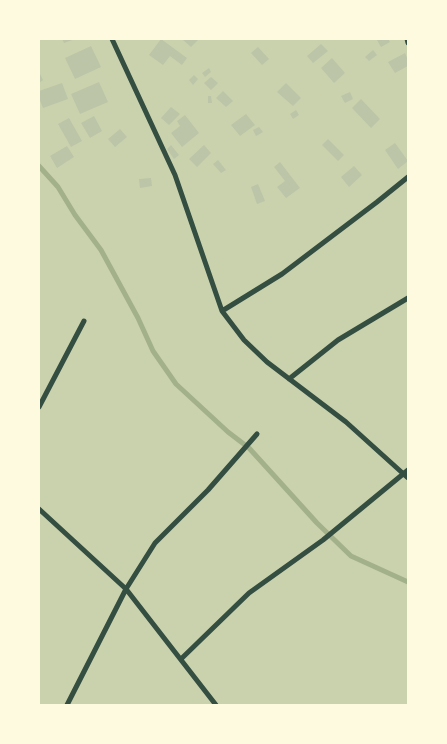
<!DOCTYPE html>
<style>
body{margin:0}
#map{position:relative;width:447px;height:744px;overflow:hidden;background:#e9edc9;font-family:"Noto Sans",sans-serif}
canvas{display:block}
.frame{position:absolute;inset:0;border:40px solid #fefae0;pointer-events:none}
</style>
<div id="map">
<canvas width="447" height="744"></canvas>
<div class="frame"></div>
</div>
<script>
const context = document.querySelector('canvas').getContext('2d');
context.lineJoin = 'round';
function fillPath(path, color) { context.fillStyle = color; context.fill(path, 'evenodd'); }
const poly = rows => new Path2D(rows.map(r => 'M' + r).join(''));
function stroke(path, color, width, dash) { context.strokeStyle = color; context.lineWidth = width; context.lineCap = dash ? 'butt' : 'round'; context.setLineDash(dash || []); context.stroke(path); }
fillPath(poly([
 [39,39,408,39,408,705,39,705]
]), '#cad2ad');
stroke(poly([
 [39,166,58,187,75,215,101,250,138,318,153,351,176,384,228,432,249,448,317,523,351,556,408,582]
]), '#a3b18a', 5);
fillPath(poly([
 [62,39,75,39,64,43],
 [161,39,187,58,182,65,170,56,163,65,149,55],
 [182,39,199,39,191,47],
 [380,39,388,39,390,42,381,47,377,40],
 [321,44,328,51,313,63,307,56],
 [91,46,101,67,75,79,65,58],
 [258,47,269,59,262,65,251,53],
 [373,50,377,55,369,61,365,57],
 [405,53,408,60,408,66,395,73,388,62],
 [332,58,345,73,334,83,321,68],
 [209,68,211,72,205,77,202,73],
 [39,72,43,80,39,83],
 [194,75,198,79,193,85,189,80],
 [211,77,218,83,211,90,204,83],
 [99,82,108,102,80,114,71,94],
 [62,83,68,99,43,108,39,98,39,91],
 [286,83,301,98,293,106,277,92],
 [223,91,233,101,226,107,216,98],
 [350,92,353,99,345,103,341,96],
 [208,96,211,96,212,103,208,103],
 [361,99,380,119,371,128,352,108],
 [171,107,180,114,169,125,161,118],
 [296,110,299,115,293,119,290,114],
 [246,114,255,125,240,136,231,125],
 [185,115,199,133,182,147,171,133,180,126,177,121],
 [94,116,102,131,90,138,81,123],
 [69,118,82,141,71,147,58,124],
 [259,127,263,132,256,136,253,130],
 [120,129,127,137,115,147,108,139],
 [328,139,344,155,338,161,322,145],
 [395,143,408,161,398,169,385,150],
 [171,145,179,155,174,159,167,149],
 [204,145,211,153,197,167,189,159],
 [67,146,74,157,57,168,50,156],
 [218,160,226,170,221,173,213,164],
 [280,162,300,188,286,198,277,187,285,181,274,167],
 [354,166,362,175,349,187,341,177],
 [151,178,152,186,140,188,139,179],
 [258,184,265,201,257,204,251,187]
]), '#bcc5a7');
stroke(poly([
 [112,39,175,175,222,311,244,340,267,362,346,422,408,478],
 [407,39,408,43],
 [222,311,282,274,377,202,408,177],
 [289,379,338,340,408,298],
 [39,407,84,321],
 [39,509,126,589,216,705],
 [181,659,249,593,323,540,408,470],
 [67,705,126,589,155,543,208,490,257,434]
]), '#344e41', 5);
</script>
